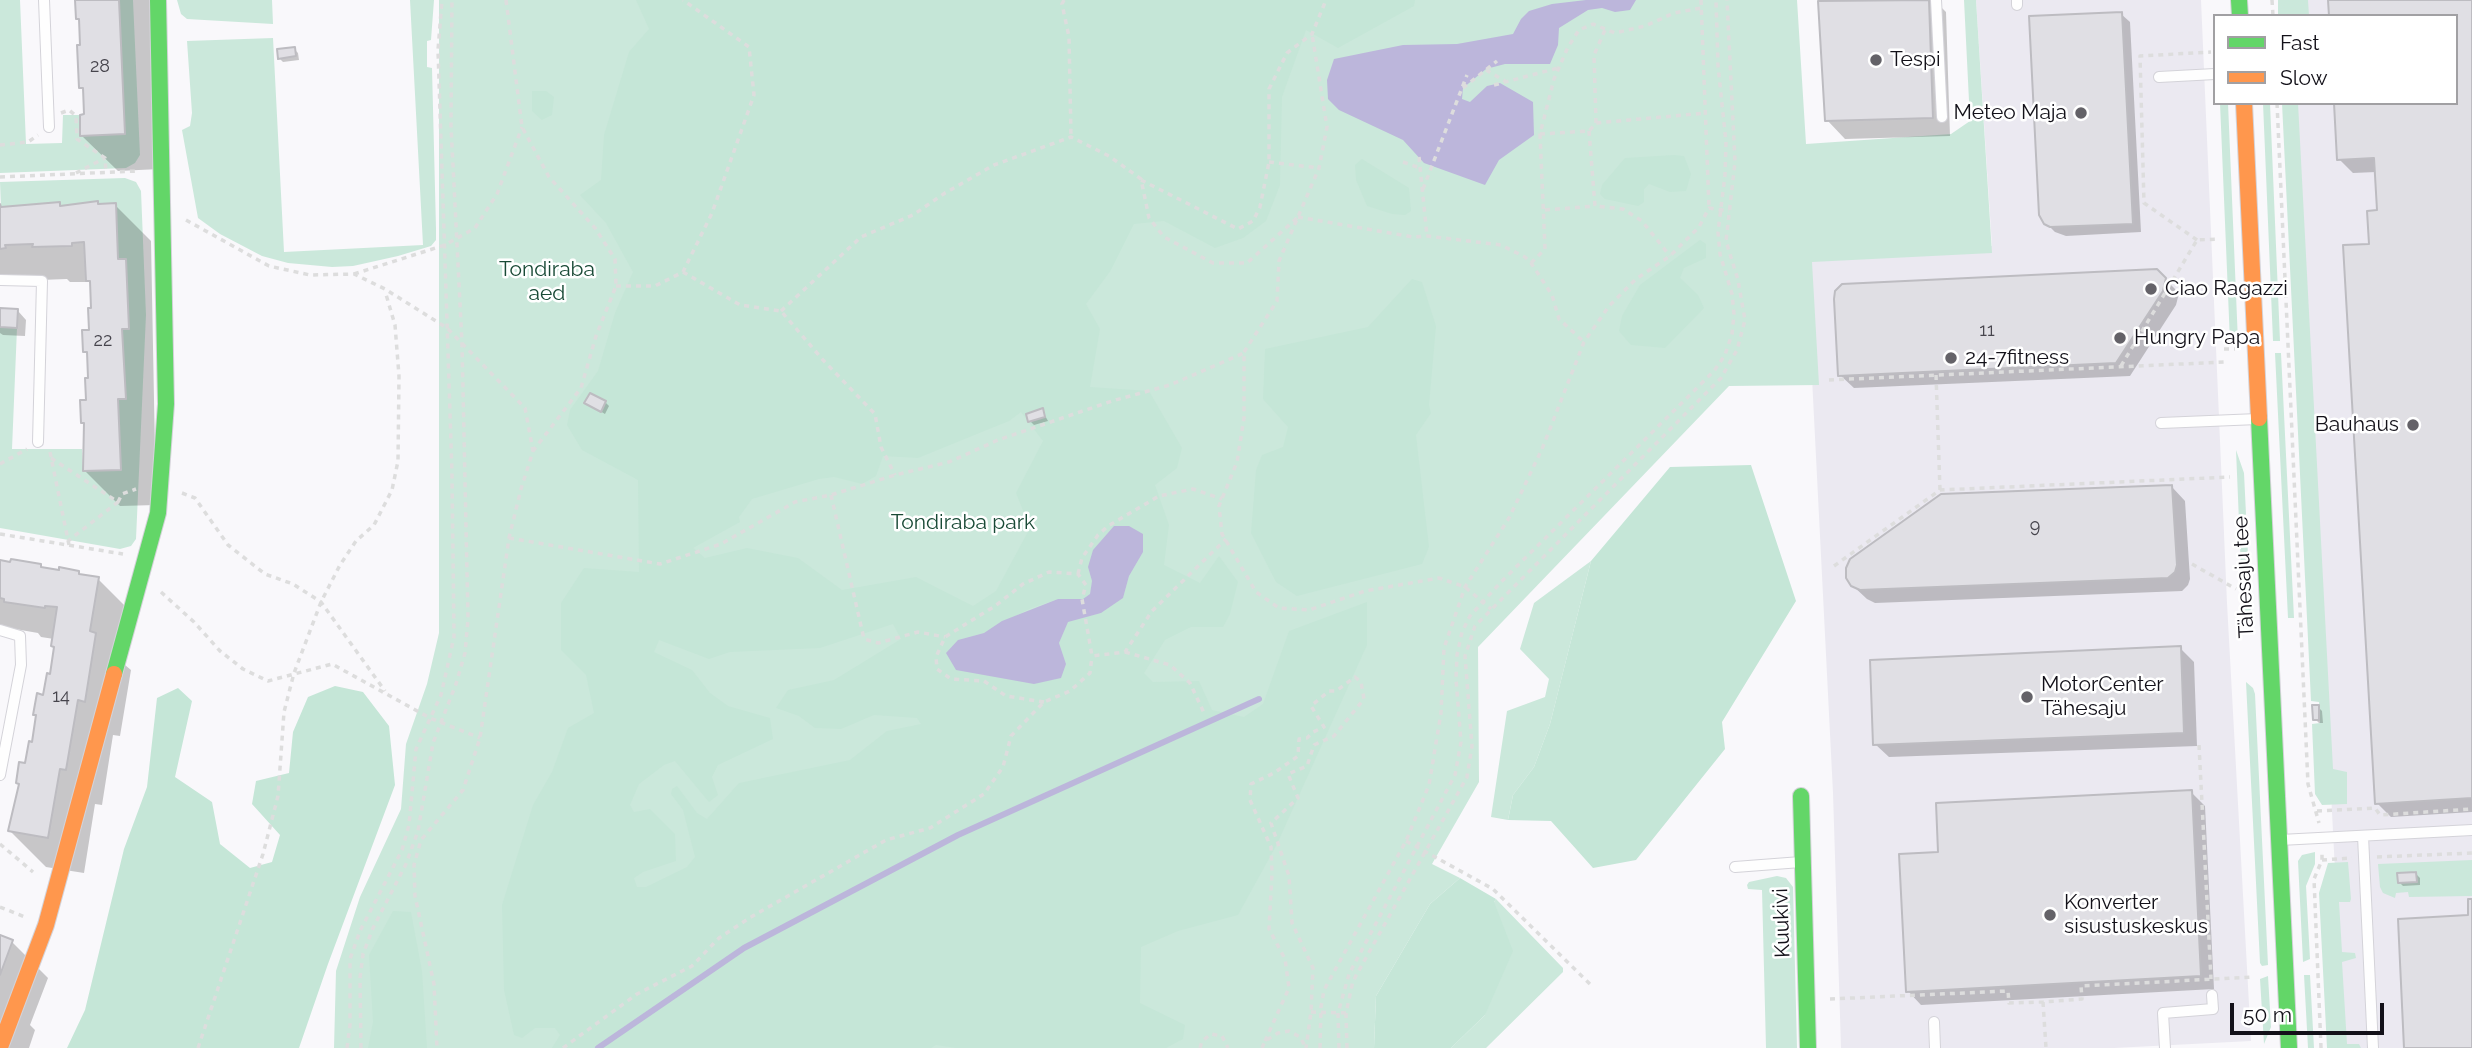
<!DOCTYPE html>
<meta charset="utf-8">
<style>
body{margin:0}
#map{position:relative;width:2472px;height:1048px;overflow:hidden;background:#f9f8fb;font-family:Raleway,sans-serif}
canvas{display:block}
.legend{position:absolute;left:2213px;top:14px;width:245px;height:91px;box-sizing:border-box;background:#fff;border:2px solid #a1a0a3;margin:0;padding:9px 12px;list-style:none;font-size:21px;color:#131119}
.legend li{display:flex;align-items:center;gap:14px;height:35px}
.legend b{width:35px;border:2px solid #a1a0a3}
.scale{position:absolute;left:2230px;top:1003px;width:154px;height:32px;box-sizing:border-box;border:4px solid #131119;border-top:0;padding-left:9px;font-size:21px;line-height:24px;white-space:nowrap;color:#131119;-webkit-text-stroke:5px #fff;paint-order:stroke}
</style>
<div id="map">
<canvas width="2472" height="1048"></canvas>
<ul class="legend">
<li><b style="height:9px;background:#63d668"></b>Fast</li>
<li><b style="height:9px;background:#ff974d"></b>Slow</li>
</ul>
<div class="scale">50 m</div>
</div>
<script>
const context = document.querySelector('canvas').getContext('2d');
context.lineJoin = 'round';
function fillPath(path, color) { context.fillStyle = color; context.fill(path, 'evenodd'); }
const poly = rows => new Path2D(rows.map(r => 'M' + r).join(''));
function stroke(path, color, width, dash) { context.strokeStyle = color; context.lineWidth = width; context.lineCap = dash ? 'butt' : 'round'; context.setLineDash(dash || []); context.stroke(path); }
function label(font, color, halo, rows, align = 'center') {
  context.font = font + ' Raleway,sans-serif'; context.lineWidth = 5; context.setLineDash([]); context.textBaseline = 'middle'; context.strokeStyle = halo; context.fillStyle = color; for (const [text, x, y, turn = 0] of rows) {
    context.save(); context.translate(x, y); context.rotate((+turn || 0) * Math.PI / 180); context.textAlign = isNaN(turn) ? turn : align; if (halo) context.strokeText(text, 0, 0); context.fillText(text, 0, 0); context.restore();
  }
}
fillPath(poly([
 [1976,0,2201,0,2227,603,2251,1041,2114,1048,1841,1048,1833,793,1806,259,1992,246],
 [2291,0,2472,0,2472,1048,2344,1048,2296,103,2456,103,2456,16,2292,16]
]), '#ebe9f1');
fillPath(poly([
 [0,0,20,0,26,144,62,143,63,115,80,115,81,136,125,134,119,0,133,0,140,155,135,163,126,168,0,173],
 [177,0,272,0,273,24,187,19,181,14],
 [410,0,434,0,431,40,427,41,427,67,432,68,436,229,436,240,431,246,398,256,353,266,332,267,288,263,262,256,220,234,198,218,182,130,190,126,192,113,187,41,273,38,284,252,423,245],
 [439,0,1797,0,1806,144,1951,134,1970,121,1964,0,1976,0,1992,253,1812,262,1819,385,1729,386,1478,647,1479,782,1432,864,1460,878,1430,904,1376,996,1374,1048,334,1048,336,971,360,897,401,809,406,744,427,684,439,633],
 [2278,0,2308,0,2309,16,2278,16],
 [2220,103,2228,103,2238,342,2230,342],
 [2263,103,2270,103,2280,341,2273,341],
 [2282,103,2298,103,2333,769,2347,772,2347,804,2322,805,2315,794,2312,724,2320,723,2319,702,2311,701],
 [125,178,136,182,141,191,146,315,136,539,131,546,120,549,0,528,0,327,17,328,12,449,82,449,83,471,121,470,118,399,126,398,122,329,129,328,126,259,118,259,116,204,98,204,98,201,60,206,59,202,1,207,0,182],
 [2275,353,2281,353,2294,618,2288,618],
 [2236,450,2244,473,2251,617,2243,617],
 [1591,561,1550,724,1534,767,1513,795,1508,820,1491,817,1507,711,1545,697,1549,679,1520,649,1534,603],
 [2246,682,2253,688,2255,694,2268,965,2262,966,2260,963],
 [2315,852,2315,864,2306,886,2310,959,2303,962,2298,861,2302,855],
 [2472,860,2472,896,2409,897,2408,892,2396,893,2395,898,2383,893,2380,887,2378,864],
 [2348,862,2351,899,2350,902,2339,902,2342,952,2355,953,2356,958,2342,962,2347,1044,2359,1044,2361,1048,2327,1048,2319,893,2328,863],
 [1777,876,1786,878,1793,887,1797,1048,1766,1048,1762,890,1748,889,1747,885,1749,882],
 [1496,899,1563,968,1563,972,1486,1048,1451,1048,1485,1015,1494,902],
 [2304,975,2310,975,2314,1048,2308,1048],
 [2268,976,2271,1027,2264,1044,2260,979]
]), '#cbe8db');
fillPath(poly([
 [636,0,1415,0,1414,6,1338,48,1306,30,1282,97,1280,185,1266,221,1243,238,1215,248,1164,221,1134,224,1111,270,1086,304,1100,329,1090,387,1149,391,1182,448,1177,468,1155,485,1169,525,1164,565,1200,583,1219,556,1238,582,1230,614,1223,627,1191,627,1165,640,1144,673,1153,682,1199,681,1212,710,1244,717,1263,704,1289,631,1367,602,1367,645,1277,844,1238,915,1178,931,1141,947,1140,1003,1185,1025,1183,1039,1166,1048,956,1048,936,1045,931,1048,552,1048,560,1035,555,1028,535,1028,522,1038,514,1035,504,990,502,905,533,805,552,772,568,728,594,713,586,675,561,650,561,603,584,568,639,572,638,480,582,450,567,425,570,410,598,371,615,313,633,272,606,223,580,195,601,180,604,135,629,52,649,29],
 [1021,412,1043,441,1016,493,1030,528,996,591,973,606,916,577,842,590,798,558,747,548,705,558,693,548,740,522,739,517,752,499,819,479,834,477,862,484,876,476,883,456,918,458,1009,421],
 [1143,552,1129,576,1123,598,1101,613,1068,621,1059,643,1066,664,958,640,984,633,1029,609,1058,599,1083,599,1090,594,1092,581,1088,567],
 [893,624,901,639,834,680,788,690,776,708,799,716,815,728,841,729,874,715,917,718,921,724,887,731,850,760,739,783,707,819,697,813,677,786,672,789,671,794,683,810,695,857,687,867,646,887,637,887,634,878,643,872,676,861,675,834,650,809,634,812,630,805,639,784,664,765,675,761,709,802,718,795,712,777,718,765,773,739,770,718,728,706,710,693,692,670,654,652,659,640,709,659,730,652,820,648],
 [532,91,546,91,554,97,552,115,542,120,532,111],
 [1674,155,1684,156,1691,174,1686,191,1670,192,1649,184,1644,189,1644,202,1638,206,1605,199,1600,194,1602,185,1625,158],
 [1362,159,1409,188,1411,211,1405,215,1392,214,1367,206,1356,180,1355,165],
 [1700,240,1706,244,1706,258,1684,268,1680,278,1698,295,1704,308,1665,348,1631,345,1619,331,1622,316,1640,285],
 [1412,279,1422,282,1436,326,1429,405,1431,413,1416,435,1429,547,1422,564,1297,596,1276,582,1251,533,1256,470,1262,455,1283,447,1288,427,1263,399,1265,349,1368,327],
 [1751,465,1796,601,1722,722,1725,749,1636,860,1593,868,1551,821,1508,820,1513,795,1534,767,1550,724,1591,561,1670,467],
 [335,686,363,692,389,726,395,785,328,964,299,1048,67,1048,85,1010,124,849,147,787,157,698,178,688,192,701,175,777,212,802,220,844,250,868,272,862,280,835,252,804,256,781,289,773,293,732,308,697],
 [1460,878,1496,899,1494,902,1513,951,1485,1015,1451,1048,1374,1048,1376,996,1430,904],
 [393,911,411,912,422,971,427,1048,368,1048,373,1022,369,955]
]), '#c5e6d7');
fillPath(poly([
 [1586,0,1636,0,1630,10,1615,12,1602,8,1588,10,1559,28,1558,45,1550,64,1505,64,1486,69,1463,88,1462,99,1470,102,1487,86,1500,83,1533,102,1534,135,1499,160,1485,185,1424,163,1403,140,1339,110,1328,99,1327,80,1334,59,1403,45,1457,44,1513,34,1521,19,1529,11,1552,4],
 [1114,526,1129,526,1143,534,1143,552,1129,576,1123,598,1101,613,1068,622,1059,643,1066,664,1061,678,1034,684,956,670,946,653,958,640,984,633,1002,621,1058,599,1083,599,1090,594,1092,581,1088,567,1093,550]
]), '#bcb6db');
fillPath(poly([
 [77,0,153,0,160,169,118,171,82,136,86,116,85,91,81,87,81,22,78,18],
 [1852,0,1934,0,1946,12,1950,136,1845,139,1827,120,1820,2],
 [2330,0,2472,0,2472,812,2391,817,2377,803,2371,245,2379,212,2376,172,2353,173,2339,159,2456,103,2456,16],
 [2121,14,2130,22,2141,232,2066,236,2055,232,2046,223],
 [294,49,298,53,299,60,283,62,279,58],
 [98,203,100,206,115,205,151,241,156,505,120,506,85,471,86,426,83,422,90,380,89,355,85,351,91,331,93,309,91,285,89,282,70,282,67,279,40,280,40,284,0,285,0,206,3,209,59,204,62,207],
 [2157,271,2179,293,2176,305,2130,376,1854,388,1840,375],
 [0,310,18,311,26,320,25,336,3,335,0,333],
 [605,402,609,406,605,414,587,403],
 [1042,410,1048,421,1034,425,1030,421],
 [2172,487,2185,501,2190,579,2188,585,2182,591,1875,603,1867,599,1852,585],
 [0,562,40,565,45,570,78,572,82,576,98,579,134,615,125,665,131,670,120,736,113,735,102,805,95,804,84,873,46,867,10,831,34,744,38,717,35,714,45,697,56,649,53,646,54,639,41,637,38,633,15,629,0,630],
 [2180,648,2194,662,2197,746,1889,757,1875,744],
 [2318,707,2322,711,2323,723,2319,723,2315,719],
 [2191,792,2205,806,2214,989,1921,1005,1908,991,1940,853],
 [2416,874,2420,878,2420,885,2403,886,2399,882],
 [0,937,12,942,48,978,30,1025,35,1030,29,1048,0,1048]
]), '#0003');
stroke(poly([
 [598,1048,744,948,958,835,1259,699]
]), '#bcb6db', 6);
const building = poly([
 [75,0,119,0,125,134,80,136,80,115,84,114,83,88,79,88,77,45,80,45,79,19,76,19,75,0],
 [1929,0,1933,118,1825,121,1818,1,1929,0],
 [2328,0,2472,0,2472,798,2375,804,2343,245,2369,244,2367,211,2377,210,2374,158,2337,160,2334,103,2456,103,2456,16,2329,16,2328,0],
 [2122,12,2133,224,2050,227,2044,224,2039,215,2029,16,2122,12],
 [295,47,296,56,278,59,277,49,295,47],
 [98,201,98,204,116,203,118,259,126,259,129,329,122,329,126,399,118,399,121,470,83,471,84,423,81,423,80,400,86,400,85,378,88,378,87,352,83,352,82,330,89,330,88,308,91,308,90,281,86,281,84,242,72,243,72,246,32,247,33,244,5,245,6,248,0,249,0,204,1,207,60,202,60,206,98,201],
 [2157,269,2166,278,2163,291,2116,363,1838,376,1834,299,1835,291,1842,284,2157,269],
 [0,308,18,309,17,328,0,327,0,308],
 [590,393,606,401,601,412,584,403,590,393],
 [1043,408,1045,417,1028,422,1026,414,1043,408],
 [2172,485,2177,565,2175,572,2168,578,1860,590,1851,586,1846,578,1846,568,1850,559,1941,494,2172,485],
 [11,559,41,564,41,567,59,570,59,567,79,571,79,574,99,577,90,631,96,633,85,702,78,700,66,770,60,769,48,838,8,831,19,784,16,783,19,762,25,763,29,741,32,742,36,715,33,715,37,693,43,695,47,673,50,674,54,647,51,646,57,607,45,606,45,608,4,602,4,599,0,598,0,560,10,562,11,559],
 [2181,646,2184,733,1873,745,1870,660,2181,646],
 [2312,705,2319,705,2319,720,2313,720,2312,705],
 [2192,790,2201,976,1906,992,1899,854,1938,852,1936,803,2192,790],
 [2416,872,2417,882,2398,883,2397,873,2416,872],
 [2468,899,2472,899,2472,1048,2404,1048,2398,919,2468,915,2468,899],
 [0,935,13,940,0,975,0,935]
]);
fillPath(building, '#e0dfe4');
stroke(building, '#bdbcc1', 2);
const lane = poly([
 [44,0,49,127],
 [1936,0,1942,117],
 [2017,0,2017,5],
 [2159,77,2215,74],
 [0,280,42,281,38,442],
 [2161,423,2258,419],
 [0,630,20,636,21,665,0,775],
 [2363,836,2373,1048],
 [2280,840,2472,830],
 [1735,867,1801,862],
 [1934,1022,1935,1048],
 [2165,1048,2163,1013,2213,1009,2212,995]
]);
const fast = poly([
 [2239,0,2240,16],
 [2259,418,2289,1048],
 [114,674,158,513,166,404,158,0],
 [1801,796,1808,1048]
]);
const slow = poly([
 [2244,103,2259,418],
 [0,1047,46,925,114,674]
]);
stroke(lane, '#d4d3d9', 12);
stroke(fast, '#d4d3d9', 18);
stroke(slow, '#d4d3d9', 18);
stroke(poly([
 [506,0,522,127,549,177,595,228,615,259,616,286,596,336,581,388,533,451],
 [1064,0,1062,4,1069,37,1071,137],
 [1701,0,1709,208],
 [2272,0,2273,16],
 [1486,70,1505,81],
 [1494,85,1558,68],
 [1463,88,1497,61],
 [2277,103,2308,784,2319,823],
 [61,113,69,110,76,116,77,139,105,158,106,173],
 [1596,123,1594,55,1605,30],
 [1589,131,1595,206,1623,209,1642,221,1670,256],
 [1540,134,1589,131,1596,123,1706,113],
 [0,145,28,142,38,135],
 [1419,157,1427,236],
 [1269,162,1319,168],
 [1403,162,1420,168],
 [76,173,105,158],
 [0,177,138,171],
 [1141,180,1238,229,1253,221,1260,207,1269,162,1269,89,1287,53,1312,34,1326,0],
 [1423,189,1467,75],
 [1545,210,1595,206],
 [1298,217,1413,237,1427,236,1501,245,1525,257,1531,263,1552,295,1559,319,1584,342],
 [186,220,269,266,310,275,354,274,385,289,447,328,525,408,533,451,521,489,509,538,480,738,463,790,421,840,414,865,415,896,434,984,437,1048],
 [2197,240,2144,203,2140,56,2211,52],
 [1531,263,1545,249,1540,134,1554,79,1568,47,1579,30,1593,24,1615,33,1645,26,1674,13,1701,8],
 [683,272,740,305,781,311,823,360,875,414,881,447,895,475],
 [354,274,445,245,475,228,497,194,522,127],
 [616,286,655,286,683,272,712,213,754,95,749,47,683,0],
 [781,311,861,237,913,215,945,193,994,165,1071,137,1109,156,1141,179,1149,218,1164,237,1213,263,1247,263,1298,217],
 [2224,349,2235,349],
 [1244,352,1277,301,1279,261,1319,168,1327,127,1312,34],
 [2121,366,2197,240,2218,239],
 [1936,375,1940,490],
 [1829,380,2225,362],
 [50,452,69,545],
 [51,458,118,502,68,541],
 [0,464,27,449],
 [182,493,195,498,228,545,265,574,293,584,321,602,385,691],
 [831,495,864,639,878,643,918,632,945,637],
 [118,502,122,494,136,489],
 [0,534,123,554],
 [509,538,660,564,721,544,795,502,831,495,895,475,949,462,998,440,1112,401,1170,385,1244,353,1244,418,1237,462,1219,506,1222,534,1256,592,1279,608,1309,610,1365,591,1439,578,1465,587,1491,609],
 [2192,564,2236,589],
 [1834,566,1940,490,2230,477],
 [1078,574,1082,558,1098,535,1108,526,1159,496,1193,489,1222,499],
 [161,592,194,622,220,651,243,669,268,681,332,664,430,718,480,738],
 [1125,652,1170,665,1190,683,1204,713],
 [1044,702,1006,696,984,681,951,679,937,669,936,657,945,637,995,606,1023,584,1049,572,1078,574,1086,585,1082,599,1092,656,1125,652,1152,611,1226,539],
 [2199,745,2211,979],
 [2317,811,2375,808,2380,815,2472,809],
 [1406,841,1493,889,1590,984],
 [0,844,33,872],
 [2377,857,2472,853],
 [2322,860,2352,858],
 [0,907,25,917],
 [1830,999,2008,991,2009,1003,2043,1002,2082,999,2081,986,2254,977],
 [2043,1002,2046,1048],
 [1311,1012,1346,1013],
 [1265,1041,1289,988,1285,959,1269,929,1272,873,1271,847,1250,800,1251,784,1274,773,1298,756,1299,739,1307,738,1313,732,1324,727,1311,706,1329,691,1336,691,1355,677,1361,682,1364,699,1334,736,1314,745,1307,766,1288,774,1298,798,1271,823,1289,876,1292,923,1313,968,1311,1012,1306,1048],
 [198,1048,263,854,278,796,284,712,294,673,321,602,340,565,356,541,374,525,392,490,398,461,399,376,395,325,385,291],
 [347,1048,350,1025,350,959,360,931,402,850,409,825,416,749,441,695,454,637,452,473,438,50,442,0],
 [361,1048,360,978,363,954,373,928,406,864,418,831,433,743,456,684,465,653,468,619,462,343,451,126,452,0],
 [563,1048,637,994,692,966,719,938,751,917,886,840,930,828,984,794,1003,767,1011,736,1044,702,1070,691,1090,673,1092,656],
 [1200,1048,1202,1041,1211,1034,1222,1036,1228,1048],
 [1262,1048,1265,1041,1278,1033,1289,1031,1300,1037,1305,1046],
 [1320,1048,1321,1007,1324,990,1406,841,1429,785,1441,713,1444,648,1465,587,1509,518,1542,449,1584,342,1609,306,1636,279,1670,256,1699,227,1709,208,1729,211],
 [1339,1048,1338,1013,1349,974,1455,775,1461,742,1456,679,1457,655,1462,632,1470,616,1501,582,1714,371,1725,355,1732,334,1734,314,1732,294,1720,254,1718,232,1725,175,1726,142,1718,66,1716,0],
 [1347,1048,1346,1013,1353,981,1467,777,1472,746,1465,656,1475,626,1721,378,1737,350,1745,320,1738,280,1726,241,1735,162,1727,0],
 [2321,1048,2314,879,2322,860,2322,852]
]), '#ddd', 3.5, [5, 5]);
stroke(lane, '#fefefe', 10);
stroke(fast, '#63d668', 16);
stroke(slow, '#ff974d', 16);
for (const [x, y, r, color] of [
 [1876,60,7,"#646268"],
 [2081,113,7,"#646268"],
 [2151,289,7,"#646268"],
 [2120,338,7,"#646268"],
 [1951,358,7,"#646268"],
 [2413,425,7,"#646268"],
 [2027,697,7,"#646268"],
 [2050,915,7,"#646268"]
]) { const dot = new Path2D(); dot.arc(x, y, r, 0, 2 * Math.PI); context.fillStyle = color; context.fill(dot); stroke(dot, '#fff', 2.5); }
label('18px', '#46444c', null, [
 ["28",100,67],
 ["11",1987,331],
 ["22",103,341],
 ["9",2035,527],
 ["14",61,697]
]);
label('21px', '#131119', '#fff', [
 ["Tespi",1890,60],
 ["Meteo Maja",2067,113,"right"],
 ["Ciao Ragazzi",2165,289],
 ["Hungry Papa",2134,338],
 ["24-7fitness",1965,358],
 ["Bauhaus",2399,425,"right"],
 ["MotorCenter",2041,685],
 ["Tähesaju",2041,709],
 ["Konverter",2064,903],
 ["sisustuskeskus",2064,927]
], 'left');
label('21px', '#194a36', '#fff', [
 ["Tondiraba",547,270],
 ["aed",547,294],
 ["Tondiraba park",963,523]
]);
label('21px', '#131119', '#fff', [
 ["Tähesaju tee",2244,577,-93],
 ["Kuukivi",1782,923,-92]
]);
</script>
